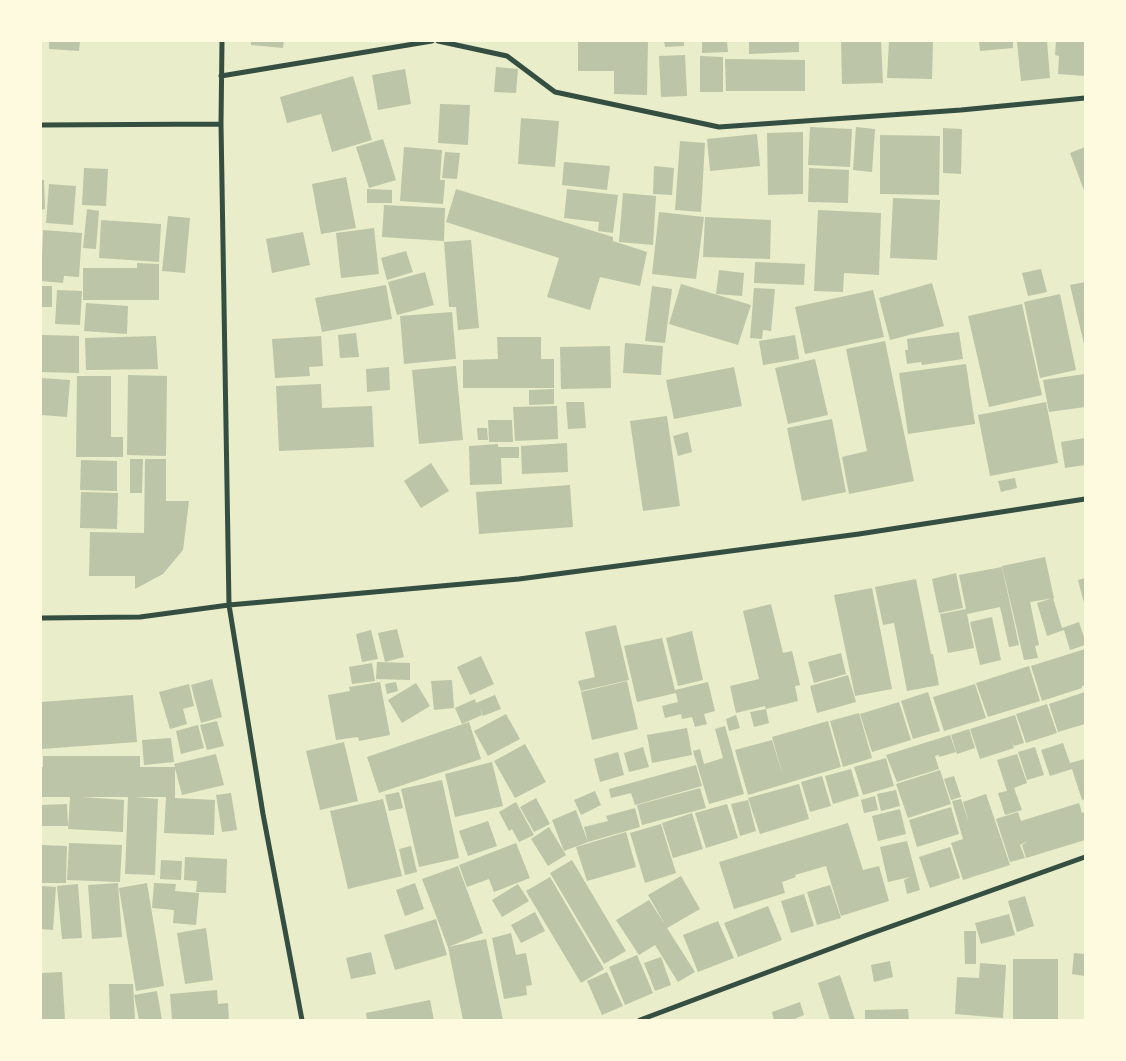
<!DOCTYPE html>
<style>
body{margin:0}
#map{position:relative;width:1126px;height:1061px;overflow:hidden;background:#e9edc9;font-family:"PT Sans",sans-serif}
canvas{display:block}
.frame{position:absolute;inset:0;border:42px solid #fefae0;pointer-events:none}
</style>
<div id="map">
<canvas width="1126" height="1061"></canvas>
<div class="frame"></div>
</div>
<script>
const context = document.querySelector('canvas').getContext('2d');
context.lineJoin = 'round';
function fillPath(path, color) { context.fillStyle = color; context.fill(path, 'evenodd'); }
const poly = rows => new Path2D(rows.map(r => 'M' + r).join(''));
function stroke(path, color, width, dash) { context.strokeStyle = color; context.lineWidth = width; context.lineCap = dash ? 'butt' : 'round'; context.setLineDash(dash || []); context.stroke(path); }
fillPath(poly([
 [49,41,80,41,79,51,49,49],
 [251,41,284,41,283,48,251,45],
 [578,41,648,41,647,95,614,94,614,71,578,71],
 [664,41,684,41,684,46,665,47],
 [702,41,727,41,728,52,702,53],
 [749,41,799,41,799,52,749,54],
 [841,41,881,41,883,83,842,84],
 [889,41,933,41,932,79,887,78],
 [979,41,1013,41,1013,48,980,51],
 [1047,41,1050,78,1021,81,1017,42],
 [1056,41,1085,41,1085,76,1058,74,1059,56,1055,55],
 [685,55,687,96,661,97,659,56],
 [700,56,723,57,723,92,700,92],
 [725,59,805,60,805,91,726,91],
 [496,67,518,69,516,93,494,92],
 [405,69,411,104,378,110,372,75],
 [353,76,372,140,332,152,321,114,287,123,280,97],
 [440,104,470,105,468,145,438,143],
 [521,118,559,121,555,167,518,164],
 [810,127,852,129,850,167,808,165],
 [856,127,875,129,872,172,853,170],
 [943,128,962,129,961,174,943,173],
 [803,132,803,194,768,195,767,133],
 [757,134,760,166,710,171,707,139],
 [880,135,940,136,939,195,880,194],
 [383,139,396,180,369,188,356,147],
 [680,141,705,143,701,212,675,210],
 [404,147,442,150,440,180,445,180,443,204,400,201],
 [1085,147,1085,193,1070,153],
 [445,152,460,153,457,179,442,178],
 [564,162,610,166,607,190,562,185],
 [654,166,674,168,672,195,653,194],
 [84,168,108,169,106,206,82,205],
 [809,168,849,170,848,203,808,202],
 [346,177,356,228,321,234,312,184],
 [41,180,44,180,45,209,41,210],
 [49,184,76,186,73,225,46,223],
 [367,189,392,190,392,203,367,203],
 [456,189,613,237,613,241,647,252,640,286,600,277,590,310,547,297,559,258,446,222],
 [567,189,618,195,613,233,598,231,599,222,564,218],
 [623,193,656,196,653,245,619,242],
 [893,198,940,200,937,260,890,258],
 [384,205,445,208,444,241,382,237],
 [87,209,99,211,96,249,83,248],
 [818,210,881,213,879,275,844,273,843,292,814,291],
 [659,212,704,217,696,279,652,274],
 [168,216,190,218,185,273,162,271],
 [705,217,771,220,770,259,703,257],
 [101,220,161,224,159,262,99,258],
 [374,228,379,274,341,278,336,233],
 [43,230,82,233,79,277,64,276,63,283,41,281],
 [303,232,310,265,272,273,266,239],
 [471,240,479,328,458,330,456,307,449,307,444,242],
 [406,251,413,272,387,280,381,258],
 [755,262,805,264,804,285,754,283],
 [137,263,159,264,159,300,83,300,83,268,137,268],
 [1041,269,1047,292,1028,296,1022,273],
 [719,270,744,273,742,296,716,294],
 [425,272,434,305,397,315,388,282],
 [1085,282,1085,344,1084,344,1070,285],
 [932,283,944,326,890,340,879,298],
 [681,284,751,305,738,345,669,324],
 [386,285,392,319,322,332,315,298],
 [41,286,52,286,52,307,41,307],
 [652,286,672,289,665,343,645,341],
 [754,288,775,289,771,331,763,330,762,339,750,338],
 [57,290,82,291,80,325,55,324],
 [873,290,884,337,805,354,795,307],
 [1060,294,1076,370,1040,378,1024,302],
 [86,303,128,306,127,334,84,331],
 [1022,304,1042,395,989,407,968,316],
 [452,312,456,359,404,364,400,316],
 [959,332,963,359,922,365,921,362,907,364,905,350,908,350,907,339],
 [356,333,359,357,340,358,338,335],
 [41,335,79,336,79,373,41,372],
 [795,335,799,359,763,365,759,341],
 [156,336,158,369,86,370,85,338],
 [321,336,323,366,309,367,310,376,275,378,272,339],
 [497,337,541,337,541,359,554,359,554,388,463,388,463,360,498,359],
 [885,341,914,481,849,494,842,457,867,451,846,349],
 [625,343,663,346,661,375,623,373],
 [610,346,611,388,561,389,560,347],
 [815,359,828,415,788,424,775,368],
 [966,364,975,424,908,434,899,373],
 [456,366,463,440,419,444,412,370],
 [389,367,390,390,367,392,366,369],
 [734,367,742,406,674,419,666,380],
 [1085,374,1085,407,1049,412,1043,380],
 [128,375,167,376,166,456,127,455],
 [77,376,111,376,111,437,123,437,123,457,76,457],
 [41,378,70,380,67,417,41,415],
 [321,384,322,408,372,406,374,447,279,451,276,386],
 [554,389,554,404,529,405,529,390],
 [566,402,584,402,586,428,568,429],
 [1046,402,1058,463,990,476,978,415],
 [557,406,558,439,515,441,513,407],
 [667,416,680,506,643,511,630,421],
 [832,419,846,492,802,501,787,428],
 [488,420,512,420,513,442,489,442],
 [477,428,487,428,488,440,478,440],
 [688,432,692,452,678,456,673,436],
 [1085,438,1085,465,1065,468,1061,442],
 [567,443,568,472,522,474,521,446],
 [498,444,498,447,519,447,519,458,501,458,502,484,470,485,469,446],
 [130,459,143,459,142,493,130,493],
 [145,459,166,459,166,501,189,501,183,550,163,574,135,589,135,576,89,576,90,532,144,533],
 [81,460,117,461,117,491,80,490],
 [431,463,449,491,421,508,404,481],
 [1015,478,1017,488,1001,492,998,481],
 [570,485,573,527,479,534,476,492],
 [81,492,118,493,117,529,80,528],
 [1045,557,1054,598,1030,602,1039,645,1035,646,1038,658,1024,660,1002,566],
 [1002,567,1019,645,1009,647,1000,607,967,614,974,648,948,653,940,614,966,609,959,575],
 [956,573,963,608,939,613,932,579],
 [1085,578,1085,603,1084,603,1078,580],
 [916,579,931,654,933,654,939,685,907,691,894,623,883,625,875,587],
 [872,588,892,689,855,696,834,595],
 [1053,598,1062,628,1079,622,1085,640,1085,645,1070,650,1064,630,1047,636,1037,603],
 [771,604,783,653,792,651,800,685,795,686,798,701,766,709,765,706,736,713,730,686,759,679,743,611],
 [992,617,1001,660,980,665,970,622],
 [616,625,629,680,581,691,578,681,595,677,585,632],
 [397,629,404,657,385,662,378,633],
 [371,630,378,659,362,662,356,634],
 [692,631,703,680,678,686,666,638],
 [662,638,675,690,708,682,715,711,704,714,707,724,695,727,692,717,682,719,681,714,665,718,662,706,678,702,676,693,637,702,624,646],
 [1085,649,1085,685,1082,686,1082,688,1042,701,1031,666],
 [841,653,846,674,814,683,808,662],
 [481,656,494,684,470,695,457,667],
 [377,662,410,663,410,680,376,679],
 [372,663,375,681,352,684,349,667],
 [1029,666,1040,701,988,717,976,683],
 [848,675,856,702,817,713,810,686],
 [212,679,222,717,201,723,191,685],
 [452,680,454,708,434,710,431,681],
 [627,681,638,729,592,740,581,692],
 [380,682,390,735,359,741,358,737,336,740,328,695,350,691,349,687],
 [396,682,398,691,387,694,385,684],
 [416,683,430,706,402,723,388,700],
 [189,684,194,706,183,709,187,724,170,729,159,692],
 [975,684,986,718,944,731,933,697],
 [928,692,940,731,913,739,901,701],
 [1085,692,1085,724,1058,732,1049,704],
 [133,695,137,742,42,749,41,702],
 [495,695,501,709,483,716,480,709,482,715,462,724,455,708,475,699,476,703],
 [899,702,911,740,872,752,860,714],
 [1047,704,1057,733,1026,743,1016,714],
 [766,709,769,723,754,727,750,712],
 [859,713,872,758,843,767,830,721],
 [506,714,520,739,488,756,474,731],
 [736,715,740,728,729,731,726,719],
 [1015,715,1024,743,1014,746,1012,742,1014,748,980,759,970,729],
 [217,721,224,746,207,750,200,725],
 [828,721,841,767,748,795,735,750,772,740,784,779,772,737],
 [469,722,481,759,379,793,367,757],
 [198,725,204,748,181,754,176,731],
 [725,726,744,794,709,804,693,751,700,749,704,764,723,758,715,729],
 [687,728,692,755,652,763,647,735],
 [969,729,975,748,957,754,951,735],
 [950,735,956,752,939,757,939,755,935,756,939,769,897,782,886,755],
 [171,738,174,762,144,765,142,740],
 [344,742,358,801,320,810,306,751],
 [1063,743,1070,763,1085,759,1085,799,1082,800,1072,769,1050,776,1041,750],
 [525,744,546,782,515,798,494,761],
 [643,747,649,767,629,772,624,753],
 [1035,747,1044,775,1027,780,1018,752],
 [618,752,624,775,600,782,594,759],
 [216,754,224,785,182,795,175,768,175,798,215,800,214,835,164,833,166,797,135,797,158,799,155,875,125,874,128,797,82,797,124,800,123,832,68,829,70,797,41,797,41,767,43,767,43,756,140,756,140,767,175,767,174,764],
 [1017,754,1027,783,1014,788,1022,810,1005,815,998,793,1007,791,997,760],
 [886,758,894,786,863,795,854,767],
 [492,762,503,806,455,817,445,774],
 [696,765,702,786,635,805,631,793,611,798,609,789],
 [851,769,859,796,833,804,825,776],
 [940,770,951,804,908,818,896,784],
 [822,776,831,806,810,812,801,782],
 [954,776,961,797,951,800,944,779],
 [442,780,459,858,419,867,401,789],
 [799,784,809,819,760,834,748,798],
 [700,788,706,808,642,825,637,805],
 [896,790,900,806,881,811,877,794],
 [595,791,601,805,581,815,574,800],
 [399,792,403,808,389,811,385,795],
 [231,793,237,830,222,832,216,795],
 [986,794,1010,865,963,880,951,843,963,839,952,801,961,799,969,823,963,802],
 [875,796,878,810,864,813,861,800],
 [536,798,550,824,534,832,520,807],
 [383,799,402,876,348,889,330,811],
 [748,800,756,831,740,836,731,804],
 [516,802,534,835,519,842,512,829,509,831,499,812],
 [1079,803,1082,813,1085,812,1085,840,1026,858,1022,845,1028,841,1020,845,1025,858,1010,862,996,819,1018,812,1021,821],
 [67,804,68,826,41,826,41,805],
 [727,804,738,838,706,848,695,813],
 [951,807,959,834,917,847,909,820],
 [635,808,640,827,588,842,584,827,608,821,606,816],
 [900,809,906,834,878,841,872,816],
 [576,810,588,842,564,851,552,820],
 [692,813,703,849,673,858,662,823],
 [488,821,497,846,468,856,459,831],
 [848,823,863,870,879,866,889,901,841,916,826,866,795,875,796,877,782,882,785,893,734,909,719,862],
 [661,824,676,873,645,883,630,833],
 [549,827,566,855,548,866,531,839],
 [626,832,636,867,587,881,576,847],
 [907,841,920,890,907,894,904,880,910,877,888,882,880,847],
 [69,843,122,845,120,882,67,880],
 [516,843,530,878,494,892,489,879,467,887,459,865],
 [41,845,67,846,66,883,41,883],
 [411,846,417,872,405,875,399,849],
 [950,847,960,878,930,888,919,857],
 [185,857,227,859,226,893,196,892,197,881,184,880],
 [161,860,182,861,181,880,160,879],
 [572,860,626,951,604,964,550,873],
 [458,866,483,933,448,947,486,939,503,1020,463,1020,448,947,422,879],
 [681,876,700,909,667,928,695,972,678,982,655,945,639,955,616,920,649,900,666,926,648,895],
 [550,877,604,969,581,983,526,891],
 [118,883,122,937,92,939,88,885],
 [147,883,164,986,136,991,119,888],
 [154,883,176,884,175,891,199,893,196,925,173,923,174,910,152,908],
 [415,883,424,909,405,916,396,890],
 [78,884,82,938,62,939,57,886],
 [518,884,529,901,502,917,492,900],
 [830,885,841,918,817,925,807,892],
 [41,886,56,887,53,930,41,929],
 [804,894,814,926,791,933,781,901],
 [1025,896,1034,926,1017,932,1008,901],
 [768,906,782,940,738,957,724,923],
 [535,912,545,931,521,943,511,925],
 [1009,914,1015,935,981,944,975,923],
 [436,919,447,955,395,970,384,935],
 [718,921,734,958,698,972,683,935],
 [206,928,213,980,185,984,177,933],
 [964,931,976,931,976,964,965,964],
 [511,933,516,955,526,953,532,985,526,986,527,995,504,999,492,938],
 [371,952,376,974,351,979,346,958],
 [1074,953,1085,954,1085,976,1072,974],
 [637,955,653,993,625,1005,609,967],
 [661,957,671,985,655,991,644,963],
 [1013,959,1058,959,1058,1020,1013,1020],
 [890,961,893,977,874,982,871,965],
 [980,963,1006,965,1003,1018,955,1014,957,977,979,978],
 [62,972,65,1020,41,1020,41,973],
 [607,972,623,1006,602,1015,587,981],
 [840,975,855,1020,830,1020,818,983],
 [109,984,133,984,135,1020,110,1020],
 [217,990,218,1004,228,1003,229,1020,172,1020,170,994],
 [157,991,162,1020,139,1020,134,995],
 [430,1000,434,1020,367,1020,366,1013],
 [800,1002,804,1015,792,1020,774,1020,772,1012],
 [908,1009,909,1020,865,1020,865,1010]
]), '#bcc5a7');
stroke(poly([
 [222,41,221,124,229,605,263,814,302,1020],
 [438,41,507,56,555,92,719,127,961,110,1085,98],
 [221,76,432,41],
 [41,125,221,124],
 [41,618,140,617,229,605,519,579,859,534,1085,499],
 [640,1020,867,935,1085,857]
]), '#344e41', 5);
</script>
